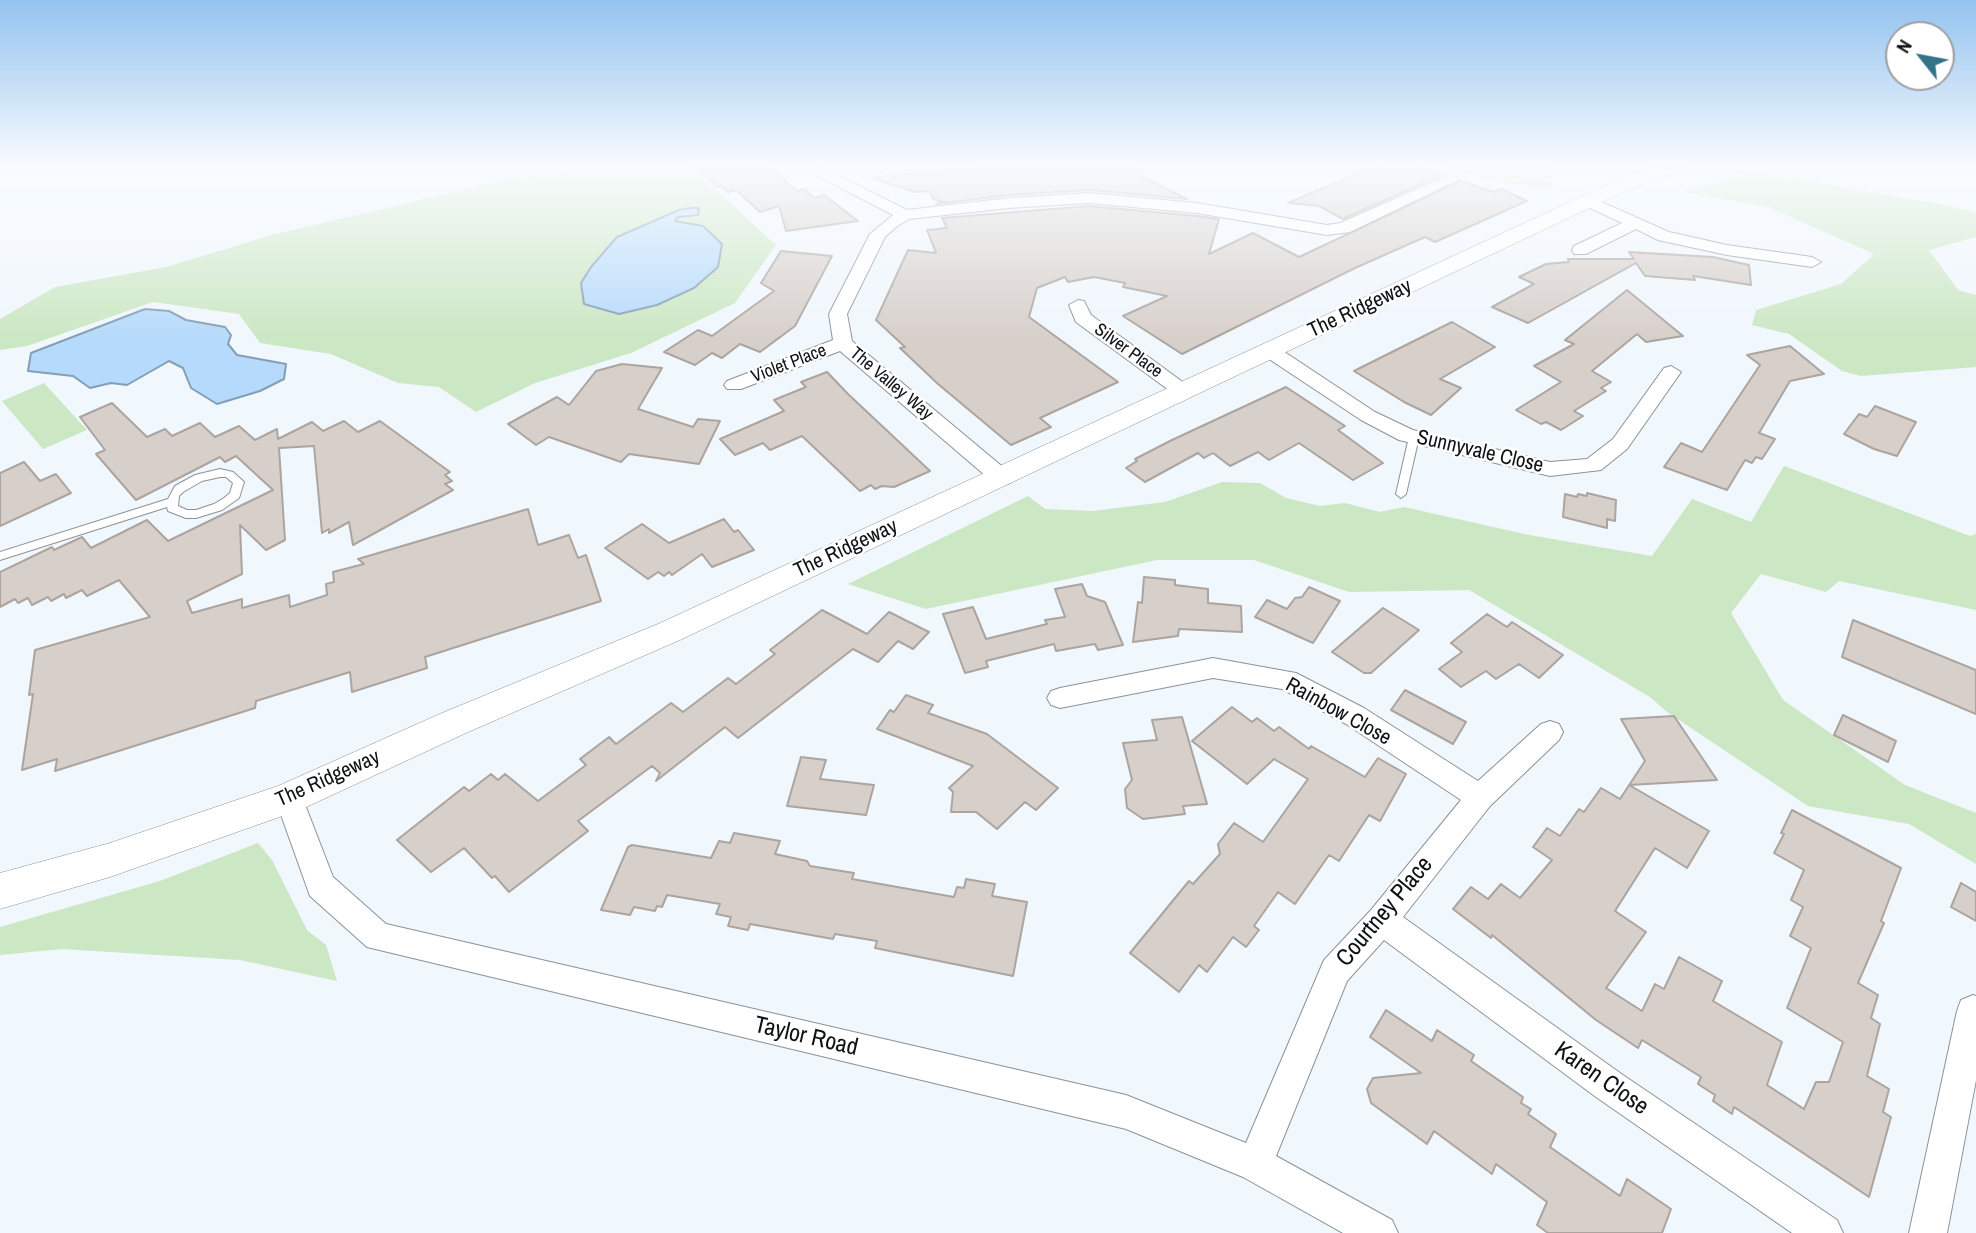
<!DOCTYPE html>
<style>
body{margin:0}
#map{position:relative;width:1976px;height:1233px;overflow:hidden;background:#f0f7fd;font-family:"Archivo Narrow",sans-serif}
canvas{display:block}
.north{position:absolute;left:1885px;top:21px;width:70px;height:70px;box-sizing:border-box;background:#fff;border:2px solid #9fa0a1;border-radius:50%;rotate:301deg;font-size:19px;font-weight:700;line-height:28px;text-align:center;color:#0f1113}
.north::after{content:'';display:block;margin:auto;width:24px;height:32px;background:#347388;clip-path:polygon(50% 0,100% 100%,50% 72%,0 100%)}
</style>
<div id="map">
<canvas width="1976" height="1233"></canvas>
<div class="north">N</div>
</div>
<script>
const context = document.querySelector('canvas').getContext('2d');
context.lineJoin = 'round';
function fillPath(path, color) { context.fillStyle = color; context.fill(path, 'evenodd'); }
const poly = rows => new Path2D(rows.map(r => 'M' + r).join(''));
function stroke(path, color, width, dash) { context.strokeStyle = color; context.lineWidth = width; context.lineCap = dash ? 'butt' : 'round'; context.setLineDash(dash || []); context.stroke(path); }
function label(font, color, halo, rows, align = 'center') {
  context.font = font + ' "Archivo Narrow",sans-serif'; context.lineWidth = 5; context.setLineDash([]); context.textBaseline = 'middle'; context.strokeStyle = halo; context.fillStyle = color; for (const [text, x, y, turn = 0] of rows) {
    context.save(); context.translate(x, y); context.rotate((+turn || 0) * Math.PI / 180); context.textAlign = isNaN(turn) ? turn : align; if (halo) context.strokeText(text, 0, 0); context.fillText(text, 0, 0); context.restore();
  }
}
fillPath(poly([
 [1451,166,1550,166,1553,189,1490,181],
 [691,167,776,245,735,303,631,353,535,383,476,412,439,387,398,383,331,354,260,343,239,314,153,302,27,346,0,350,0,319,55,287,166,267,272,235,504,180,584,170],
 [1757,172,1951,206,1976,213,1976,237,1929,250,1958,290,1976,295,1976,367,1861,376,1842,371,1789,334,1752,325,1756,310,1841,284,1874,254,1768,207,1682,192],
 [44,383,87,430,43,449,2,401],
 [1784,466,1970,536,1976,534,1976,610,1839,581,1826,592,1761,574,1731,613,1783,700,1905,785,1976,813,1976,864,1909,824,1808,806,1667,712,1650,697,1469,590,1349,592,1254,560,1157,560,926,609,848,584,1028,496,1045,509,1093,511,1165,502,1222,482,1260,483,1286,498,1320,506,1345,503,1380,512,1404,507,1529,535,1652,556,1692,499,1751,522],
 [258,843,272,860,307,930,326,945,337,981,240,960,62,949,0,955,0,927,160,881]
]), '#cce7c3');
const water = poly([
 [691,208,699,208,698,215,678,217,675,221,703,226,722,244,718,267,694,288,657,305,619,314,584,304,581,283,591,267,617,237,679,210,691,208],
 [145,309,169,311,186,320,225,327,231,335,228,344,237,355,286,364,284,379,260,391,217,404,191,388,183,368,169,361,127,385,111,383,90,388,73,376,28,371,31,353,145,309]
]);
fillPath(water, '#b6dafb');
stroke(water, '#849eb5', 2);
const building = poly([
 [693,166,768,166,797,191,804,189,814,198,824,195,858,221,786,231,779,206,760,212,736,190,728,192,721,186,717,187,693,166],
 [977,166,1143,166,1141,176,1187,199,1089,190,1009,195,936,204,943,202,933,199,929,191,915,192,871,178,977,166],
 [1375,166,1421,168,1442,175,1343,219,1319,206,1288,203,1375,166],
 [1461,181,1494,192,1501,189,1527,201,1435,242,1425,237,1355,268,1182,354,1123,316,1167,296,1123,287,1125,283,1094,277,1068,282,1065,277,1037,288,1029,317,1118,382,1040,418,1051,427,1011,445,938,384,900,348,905,347,876,320,908,250,936,253,927,230,947,228,942,218,1089,206,1197,216,1219,219,1209,254,1253,233,1299,257,1461,181],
 [781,251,832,256,795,326,760,352,740,344,722,358,712,353,695,365,664,352,698,330,712,336,774,291,761,283,781,251],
 [1629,252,1713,257,1749,265,1751,285,1693,276,1695,280,1645,276,1636,263,1528,323,1492,307,1534,284,1519,277,1546,264,1569,262,1568,259,1634,259,1629,252],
 [1627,290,1683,336,1646,342,1637,334,1592,371,1611,382,1601,388,1606,391,1574,411,1583,416,1561,430,1546,422,1541,424,1516,410,1561,382,1534,366,1574,344,1565,340,1627,290],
 [1452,322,1495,347,1440,379,1461,388,1431,415,1404,402,1354,371,1452,322],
 [1790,346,1824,374,1790,381,1759,433,1775,439,1762,459,1756,457,1752,463,1745,460,1727,490,1664,467,1681,443,1702,452,1760,365,1747,355,1790,346],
 [622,364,662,368,638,409,693,427,698,419,720,421,699,464,629,454,621,462,549,437,536,445,508,424,557,397,569,405,596,371,622,364],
 [827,372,848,394,930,471,894,487,882,486,875,489,871,485,860,491,802,436,770,450,763,443,735,455,720,439,784,411,774,400,806,387,801,382,827,372],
 [1286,387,1345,426,1338,430,1383,463,1353,480,1299,443,1269,460,1258,452,1230,466,1213,453,1204,458,1198,453,1145,482,1126,468,1137,461,1135,459,1172,440,1286,387],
 [112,403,147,437,165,429,172,436,200,423,215,437,239,426,255,440,277,429,278,439,312,422,323,431,344,421,358,432,380,421,450,472,445,475,452,481,445,484,453,490,353,545,349,522,329,533,329,529,322,533,314,446,279,448,285,540,266,550,240,525,242,574,187,601,192,613,242,599,242,608,289,595,290,607,327,595,326,584,334,582,333,572,364,564,358,559,528,509,538,545,569,535,578,558,586,555,601,601,425,657,427,668,352,692,350,672,256,701,255,708,55,771,57,759,22,770,33,694,29,695,35,650,150,617,119,580,87,596,82,590,66,598,64,594,51,601,48,597,32,605,28,598,18,603,15,599,0,607,0,572,52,547,54,550,82,537,91,548,147,520,168,541,273,490,236,456,225,462,220,457,136,500,96,454,105,450,80,417,112,403],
 [1875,406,1916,422,1897,456,1874,449,1844,434,1859,414,1867,417,1875,406],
 [24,462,40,481,56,474,71,493,0,526,0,473,24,462],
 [1587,493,1616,500,1615,521,1607,519,1607,528,1563,517,1565,494,1577,497,1578,494,1587,496,1587,493],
 [724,519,734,532,738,530,754,550,712,567,702,554,672,575,669,572,664,576,658,572,648,579,605,548,642,524,669,543,724,519],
 [1144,577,1175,580,1175,585,1208,589,1208,603,1241,606,1242,632,1179,629,1178,636,1133,642,1138,602,1142,603,1144,577],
 [1082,584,1087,596,1105,602,1123,645,1098,650,1095,644,1056,651,1054,644,986,661,988,667,965,673,943,614,973,607,986,639,1047,624,1045,620,1065,617,1055,589,1082,584],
 [1309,587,1340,601,1313,643,1255,617,1267,600,1287,609,1295,598,1302,597,1309,587],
 [1383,608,1419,630,1371,673,1364,673,1332,652,1383,608],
 [822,610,867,634,889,612,929,632,913,649,898,641,878,662,853,649,738,738,725,727,656,781,660,773,652,766,578,821,588,831,509,892,495,876,492,878,464,848,431,872,397,840,464,787,469,791,491,774,498,780,505,774,538,801,586,765,580,759,609,737,616,744,671,703,683,712,728,678,736,684,775,654,770,650,822,610],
 [1487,614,1507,627,1512,622,1563,655,1539,678,1519,664,1496,679,1486,671,1461,687,1439,669,1462,652,1451,643,1487,614],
 [1853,620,1976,670,1976,714,1842,657,1853,620],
 [1405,690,1466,722,1453,744,1391,710,1405,690],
 [906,695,933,705,928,713,987,734,1058,788,1036,810,1025,802,997,829,976,812,951,812,953,792,949,788,973,766,877,729,890,710,894,712,906,695],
 [1232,707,1252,722,1257,718,1274,731,1279,727,1309,749,1311,746,1365,777,1378,758,1406,774,1380,821,1369,815,1339,861,1329,855,1295,904,1278,892,1254,926,1259,930,1246,947,1233,937,1207,972,1199,965,1179,992,1130,953,1189,881,1193,884,1220,854,1218,844,1234,823,1263,842,1308,779,1274,759,1247,784,1192,741,1232,707],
 [1843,715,1896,741,1888,762,1834,735,1843,715],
 [1674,716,1717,780,1629,785,1709,831,1687,868,1655,848,1615,911,1646,932,1606,988,1642,1011,1655,984,1664,989,1679,957,1722,981,1713,1001,1782,1042,1767,1085,1804,1109,1816,1082,1829,1082,1843,1042,1787,1008,1811,948,1790,936,1803,907,1791,900,1804,870,1774,853,1784,834,1781,833,1792,810,1901,868,1881,921,1884,923,1858,983,1878,995,1871,1018,1880,1024,1867,1076,1889,1089,1883,1112,1891,1117,1869,1197,1734,1107,1732,1114,1713,1101,1715,1095,1698,1084,1701,1077,1642,1040,1638,1048,1596,1020,1492,935,1491,938,1453,909,1471,887,1488,899,1501,884,1520,898,1552,860,1533,847,1547,828,1560,836,1579,809,1584,812,1601,788,1620,799,1645,761,1621,719,1674,716],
 [1182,717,1207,804,1183,806,1185,814,1143,819,1127,808,1125,789,1132,780,1123,743,1157,740,1152,720,1182,717],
 [801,757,826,760,820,779,874,785,866,815,787,806,801,757],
 [734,833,780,841,775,854,807,861,810,866,854,873,852,879,954,897,957,887,964,888,966,879,995,884,992,896,1027,902,1013,976,875,948,877,941,835,934,833,939,750,924,748,930,728,926,731,917,716,914,720,904,667,895,662,907,657,906,655,911,634,907,630,915,601,910,628,847,632,845,711,858,719,841,730,843,734,833],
 [1961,883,1976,892,1976,921,1951,907,1961,883],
 [1386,1010,1432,1041,1437,1030,1474,1055,1471,1061,1523,1097,1521,1103,1531,1109,1528,1114,1556,1134,1550,1147,1620,1196,1627,1179,1671,1209,1662,1233,1548,1233,1537,1225,1547,1202,1496,1164,1492,1174,1434,1131,1427,1144,1371,1103,1367,1089,1373,1078,1421,1073,1370,1037,1386,1010]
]);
fillPath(building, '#d7cfca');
stroke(building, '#aca49f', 2);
const service = poly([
 [1414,434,1419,437,1406,494,1401,498,1396,494,1409,437,1414,434],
 [220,469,233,472,244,482,239,498,222,510,196,518,186,518,168,511,167,507,0,560,0,552,168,499,175,486,195,475,220,469],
 [220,477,226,477,233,483,230,493,224,498,214,504,196,510,187,510,178,506,179,496,183,492,202,481,220,477]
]);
const minor = poly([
 [819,166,907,210,1009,198,1089,193,1197,203,1327,225,1340,223,1447,176,1452,174,1460,179,1350,232,1327,235,1197,213,1089,203,1009,208,909,219,896,227,885,237,847,314,852,341,1010,473,1013,478,1010,483,1002,485,994,483,840,351,741,389,727,389,724,385,727,381,833,340,829,314,870,234,893,215,814,174,811,171,814,168,819,166],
 [1588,196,1669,232,1727,245,1812,257,1821,262,1812,267,1727,255,1658,240,1636,229,1586,254,1574,254,1572,250,1574,246,1622,223,1582,204,1580,201,1588,196],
 [1078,300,1084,301,1091,315,1191,388,1194,392,1191,396,1177,396,1076,322,1069,305,1078,300],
 [1270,345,1277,347,1375,412,1413,430,1550,462,1587,459,1613,439,1664,368,1671,366,1681,372,1627,449,1601,470,1550,476,1399,440,1361,420,1263,355,1260,351,1263,347,1270,345],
 [1213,658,1296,673,1364,708,1478,781,1541,724,1550,721,1559,724,1563,732,1559,740,1490,806,1403,917,1620,1073,1837,1220,1843,1233,1792,1233,1596,1097,1384,940,1347,981,1276,1156,1392,1220,1398,1233,1343,1233,1243,1177,1126,1129,367,947,310,896,275,798,279,789,289,786,299,789,333,877,386,924,1126,1095,1246,1143,1324,960,1371,910,1461,800,1346,724,1282,689,1213,678,1060,708,1051,705,1047,698,1051,691,1060,688,1213,658],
 [1973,995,1976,996,1976,1080,1947,1233,1909,1233,1957,1011,1961,1000,1973,995]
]);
const tertiary = poly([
 [1656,166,1686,166,1683,170,1625,191,680,640,466,733,302,809,110,877,0,909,0,873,110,843,278,786,442,713,658,624,1611,183,1656,166]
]);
stroke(service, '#8c9298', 2);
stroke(minor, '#8c9298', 2);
stroke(tertiary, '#8c9298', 1);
fillPath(service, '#fff');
fillPath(minor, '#fff');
fillPath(tertiary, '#fff');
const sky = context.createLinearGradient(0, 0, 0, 339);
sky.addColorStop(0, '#94c3f0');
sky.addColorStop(0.49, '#f8fbfe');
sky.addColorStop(1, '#f8fbfe00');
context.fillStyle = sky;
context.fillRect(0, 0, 1976, 339);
label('18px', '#0f1113', '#fff', [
 ["Silver Place",1128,351,36],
 ["Violet Place",789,364,-21],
 ["The Valley Way",891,384,40]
]);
label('21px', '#0f1113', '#fff', [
 ["The Ridgeway",1360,309,-25],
 ["Sunnyvale Close",1480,452,13],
 ["The Ridgeway",846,549,-25],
 ["Rainbow Close",1338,712,29],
 ["The Ridgeway",328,779,-24]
]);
label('24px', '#0f1113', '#fff', [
 ["Courtney Place",1385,912,-50],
 ["Taylor Road",806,1037,13],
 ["Karen Close",1601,1079,35]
]);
</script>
